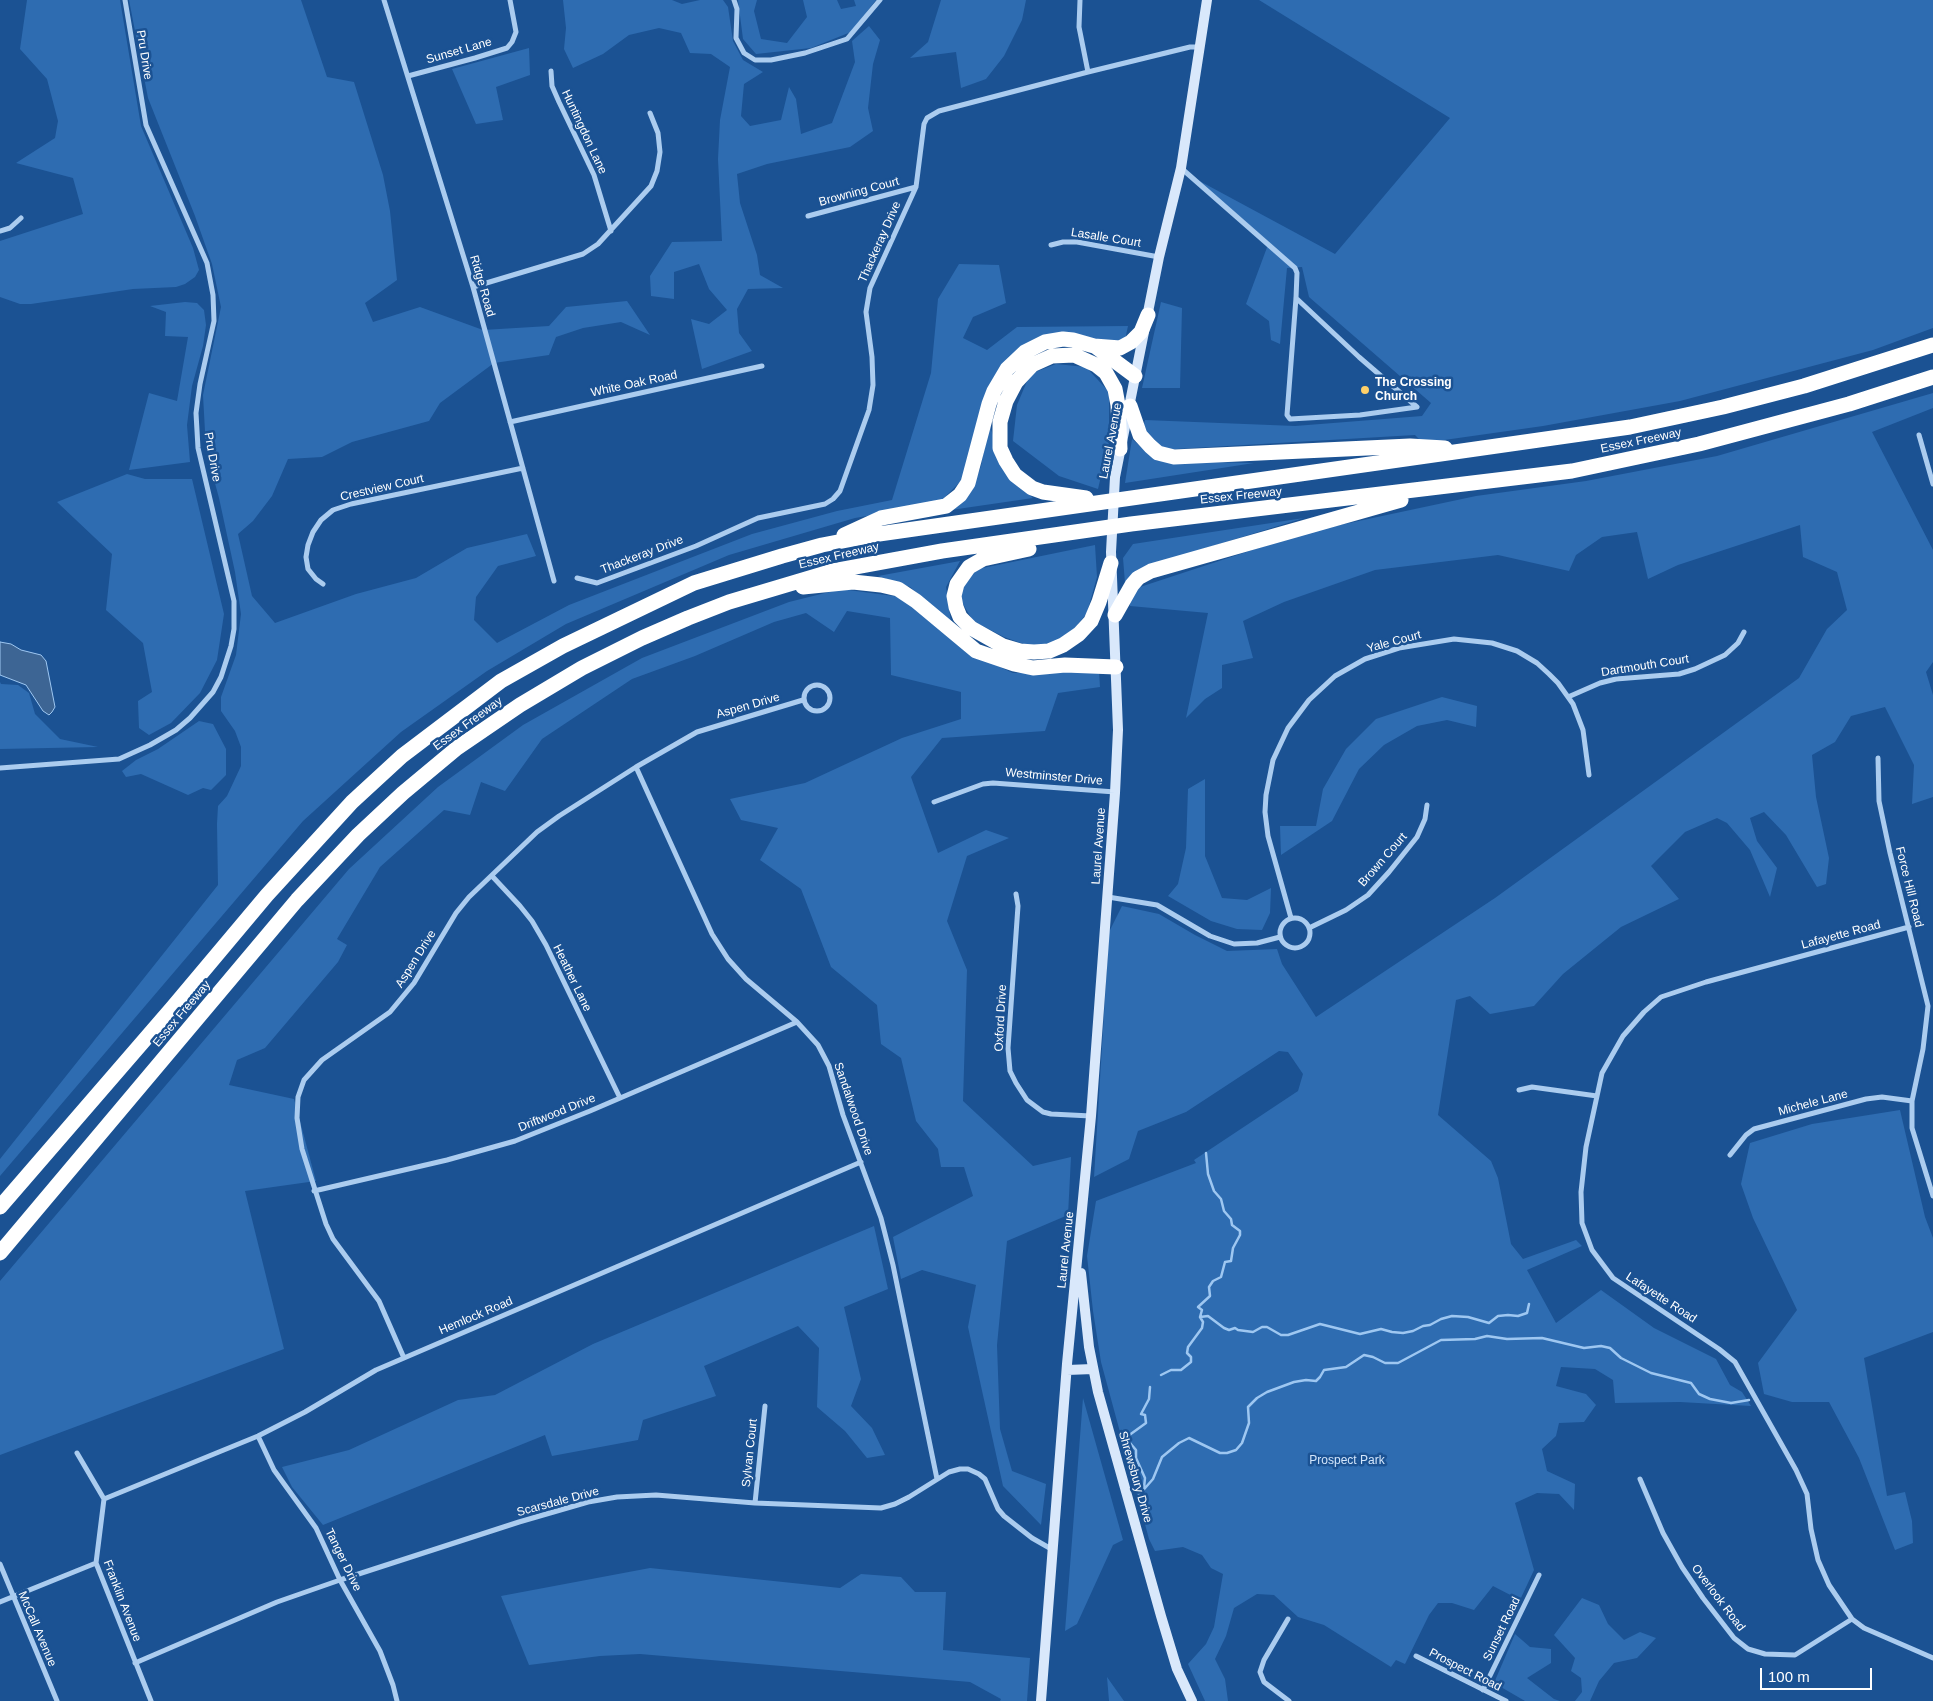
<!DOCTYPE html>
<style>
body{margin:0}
#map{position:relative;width:1933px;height:1701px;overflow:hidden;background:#1b5293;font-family:Helvetica,sans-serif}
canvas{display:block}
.scale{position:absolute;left:1760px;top:1668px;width:112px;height:22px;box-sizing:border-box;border:2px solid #fff;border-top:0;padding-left:6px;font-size:15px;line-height:18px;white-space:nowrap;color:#fff;-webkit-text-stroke:4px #1b5293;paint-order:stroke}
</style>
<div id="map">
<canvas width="1933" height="1701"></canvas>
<div class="scale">100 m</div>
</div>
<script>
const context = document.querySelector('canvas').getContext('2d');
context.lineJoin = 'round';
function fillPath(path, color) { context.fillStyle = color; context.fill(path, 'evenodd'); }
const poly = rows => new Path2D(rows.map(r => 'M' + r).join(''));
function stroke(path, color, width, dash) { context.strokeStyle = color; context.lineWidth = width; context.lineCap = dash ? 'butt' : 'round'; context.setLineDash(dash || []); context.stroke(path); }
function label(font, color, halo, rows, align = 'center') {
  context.font = font + ' Helvetica,sans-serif'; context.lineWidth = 5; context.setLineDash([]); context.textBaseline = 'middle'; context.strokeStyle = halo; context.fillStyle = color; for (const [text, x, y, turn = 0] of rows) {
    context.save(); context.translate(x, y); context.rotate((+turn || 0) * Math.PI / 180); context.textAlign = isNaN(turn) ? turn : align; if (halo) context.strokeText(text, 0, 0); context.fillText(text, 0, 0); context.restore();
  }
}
fillPath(poly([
 [27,0,120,0,141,126,193,248,199,270,195,277,185,284,176,287,133,289,31,304,20,304,0,297,0,241,83,214,73,178,16,163,55,138,58,121,47,79,20,49],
 [129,0,301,0,327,77,354,82,383,175,390,211,397,280,365,303,373,322,420,307,483,330,549,326,566,307,627,301,650,335,621,322,583,328,556,337,549,355,494,363,440,403,429,421,352,442,322,457,288,459,272,496,253,521,238,534,252,596,275,623,356,594,416,578,467,548,527,534,536,556,498,566,476,597,474,620,497,643,569,605,752,534,837,511,892,500,931,373,938,299,959,264,999,265,1006,303,973,317,963,338,987,350,1017,327,1128,326,1125,340,1121,344,1053,336,1010,357,964,478,938,504,855,518,729,555,566,624,487,671,401,732,303,821,0,1176,0,1159,218,885,217,824,218,806,227,796,241,766,241,747,235,731,221,711,221,697,236,655,241,614,235,572,219,498,206,450,203,395,221,307,212,264,195,216,148,98],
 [563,0,672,0,682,4,700,0,723,0,728,7,733,41,743,60,763,72,744,84,741,116,750,126,781,120,789,87,796,99,801,134,832,123,855,62,852,41,869,26,880,40,873,64,868,108,873,131,850,147,767,164,737,174,740,203,757,255,760,275,783,288,748,289,737,309,739,333,752,351,702,369,691,319,709,324,727,310,709,289,699,264,674,272,674,299,651,296,650,276,672,242,722,241,718,159,720,120,730,67,711,54,690,53,681,33,659,28,629,35,603,54,573,68,564,49,566,28],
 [738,0,757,0,754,11,761,39,787,43,807,17,803,0,837,0,841,9,856,6,854,0,876,0,851,32,811,48,756,54,743,39],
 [941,0,1026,0,1022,20,1004,56,986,79,961,88,956,52,910,58,928,42],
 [1259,0,1933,0,1933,328,1873,350,1680,401,1543,426,1423,443,1415,435,1159,450,1143,428,1145,420,1295,426,1422,416,1431,403,1309,297,1302,267,1287,268,1280,344,1271,340,1269,321,1246,304,1269,242,1194,178,1335,254,1450,118],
 [529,48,530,75,496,87,503,120,476,124,452,69],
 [185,302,197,303,204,310,206,325,203,346,192,386,187,425,190,462,129,470,149,393,177,401,188,337,165,336,166,312,150,306],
 [1161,302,1182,308,1180,388,1142,388],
 [1056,364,1086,367,1109,392,1109,442,1098,489,1059,476,1013,441,1017,405,1030,374],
 [1933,393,1933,408,1872,432,1933,550,1933,662,1926,672,1933,695,1933,797,1912,804,1914,765,1885,707,1851,716,1835,742,1812,755,1816,797,1829,858,1826,884,1817,887,1786,835,1764,812,1750,818,1757,841,1777,868,1770,897,1750,850,1727,823,1717,818,1685,832,1651,866,1679,899,1621,927,1563,974,1534,1006,1490,1014,1470,996,1456,1000,1438,1115,1491,1161,1498,1178,1511,1244,1523,1259,1576,1240,1582,1246,1527,1270,1556,1323,1601,1290,1654,1328,1716,1359,1730,1385,1742,1392,1751,1406,1680,1402,1615,1403,1613,1380,1595,1369,1561,1367,1556,1386,1586,1394,1596,1405,1584,1422,1559,1423,1556,1436,1542,1449,1547,1471,1575,1484,1574,1510,1559,1494,1537,1493,1515,1503,1534,1570,1520,1600,1493,1586,1474,1610,1452,1603,1438,1603,1429,1615,1405,1664,1396,1660,1391,1667,1324,1625,1298,1617,1274,1595,1257,1594,1234,1608,1226,1636,1215,1659,1225,1679,1228,1701,1205,1701,1188,1664,1206,1644,1214,1627,1223,1574,1211,1568,1202,1555,1183,1547,1155,1551,1149,1539,1101,1362,1093,1311,1087,1256,1096,1201,1196,1163,1194,1160,1298,1091,1303,1074,1288,1052,1279,1051,1186,1112,1138,1131,1129,1159,1094,1177,1109,932,1122,906,1159,914,1195,935,1227,951,1277,949,1282,964,1316,1017,1495,898,1799,678,1827,629,1847,610,1837,572,1803,557,1800,525,1678,565,1648,579,1637,532,1602,537,1576,555,1569,571,1498,555,1375,570,1284,602,1243,621,1253,658,1222,665,1222,688,1205,699,1186,718,1208,613,1130,606,1130,597,1134,589,1307,532,1476,496,1586,481,1717,456],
 [989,423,1005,472,1033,498,944,511,972,490,981,466],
 [1132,439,1157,461,1254,463,1125,483],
 [127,474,145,479,192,479,224,614,217,660,200,693,171,723,149,735,139,728,138,701,152,692,143,643,106,610,112,554,57,502],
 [1304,518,1151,565,1125,583,1123,558,1133,544],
 [1095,545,1097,577,1087,613,1075,628,1053,643,1032,647,1004,637,973,621,960,599,963,584,973,570],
 [960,561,946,587,951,622,910,587,878,576],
 [841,589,901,597,967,652,1013,673,1099,671,1100,687,1058,693,1045,731,942,738,911,777,938,853,986,830,1009,838,967,856,947,921,967,970,963,1101,1033,1166,1071,1157,1068,1215,1007,1241,997,1345,1000,1429,1012,1471,1046,1484,1041,1525,1003,1486,968,1327,976,1285,922,1270,901,1279,893,1237,973,1196,964,1167,941,1167,938,1149,916,1121,901,1058,881,1044,877,1005,831,967,801,889,760,860,778,828,741,820,730,799,805,783,902,738,961,719,961,692,891,675,890,618,847,611,834,632,806,613,774,622,695,656,632,679,542,739,505,791,481,782,470,815,444,810,380,867,337,939,347,945,338,962,265,1048,237,1060,229,1085,294,1099,316,1181,245,1191,284,1349,0,1455,0,1281,349,869,438,787,523,725,642,658,789,602],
 [0,682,1,684,18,685,29,693,35,714,60,739,98,747,0,749],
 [1442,697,1477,706,1476,727,1447,720,1417,726,1384,745,1359,769,1332,821,1281,855,1280,826,1316,826,1323,789,1346,749,1376,719],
 [199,721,213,724,226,749,226,775,211,790,203,788,188,795,141,774,126,777,122,771,136,760,158,749],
 [1205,779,1205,856,1222,898,1247,900,1271,888,1270,913,1262,930,1237,929,1211,921,1168,896,1178,884,1186,848,1188,789],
 [1900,1110,1925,1217,1933,1238,1933,1332,1864,1358,1887,1496,1905,1492,1912,1521,1913,1543,1895,1550,1859,1458,1829,1402,1792,1402,1764,1394,1758,1363,1797,1310,1753,1218,1741,1184,1750,1143,1812,1124],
 [874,1226,888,1289,844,1307,861,1379,851,1406,872,1428,885,1455,867,1458,845,1431,817,1407,819,1348,798,1326,704,1366,716,1396,643,1420,638,1440,552,1456,545,1435,323,1525,292,1487,282,1467,349,1450,458,1400,495,1395,593,1344],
 [1083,1398,1123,1540,1113,1545,1077,1624,1065,1631],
 [650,1568,840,1588,861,1574,901,1577,915,1592,946,1592,943,1650,1030,1658,1027,1701,1000,1701,1001,1699,970,1682,640,1654,600,1656,529,1665,501,1596],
 [1582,1598,1599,1605,1608,1624,1624,1640,1640,1632,1656,1638,1637,1658,1614,1663,1599,1681,1590,1701,1575,1701,1582,1692,1581,1678,1571,1671,1575,1658,1554,1635],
 [1515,1634,1530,1647,1551,1649,1551,1663,1527,1678,1554,1699,1560,1701,1525,1701,1494,1683],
 [1107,1677,1124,1701,1109,1701]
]), '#2e6cb1');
const water = poly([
 [0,642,11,644,21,650,41,655,46,661,55,707,52,712,49,715,43,711,26,685,0,675,0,642]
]);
fillPath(water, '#3d6594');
stroke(water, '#9ec7f1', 1);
stroke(poly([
 [1200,1317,1208,1316,1224,1328,1229,1330,1235,1328,1238,1330,1253,1332,1262,1327,1267,1327,1281,1335,1288,1335,1320,1324,1360,1334,1381,1329,1392,1332,1403,1333,1413,1331,1423,1326,1430,1325,1441,1319,1452,1316,1468,1317,1489,1323,1498,1316,1508,1315,1518,1316,1527,1313,1529,1304],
 [1161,1375,1171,1370,1181,1370,1191,1362,1191,1357,1187,1353,1188,1347,1202,1328,1203,1322,1200,1317,1202,1310,1198,1307,1210,1296,1209,1287,1213,1281,1221,1277,1225,1262,1231,1261,1233,1248,1240,1235,1240,1231,1232,1225,1231,1219,1224,1211,1221,1199,1214,1191,1208,1174,1206,1153],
 [1144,1488,1145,1478,1136,1458,1136,1450,1130,1443,1128,1436,1146,1423,1145,1415,1141,1414,1149,1399,1150,1387],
 [1139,1495,1153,1479,1162,1457,1179,1443,1189,1438,1220,1453,1227,1453,1236,1450,1242,1443,1249,1423,1248,1407,1257,1398,1267,1392,1294,1382,1306,1380,1316,1381,1320,1377,1324,1370,1346,1367,1364,1355,1373,1357,1385,1363,1398,1363,1441,1340,1475,1339,1487,1336,1507,1339,1542,1338,1584,1348,1601,1346,1610,1348,1621,1358,1651,1373,1691,1383,1699,1394,1710,1399,1731,1403,1749,1400]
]), '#9ec7f1', 2.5);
stroke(poly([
 [384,0,473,287,554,581],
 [734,0,737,9,736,38,744,53,755,60,771,60,805,53,847,39,880,0],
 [1080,0,1079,27,1088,72],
 [551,71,552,86,559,102,594,175,611,231],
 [408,76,475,58,507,48,512,42,516,32,510,0],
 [1181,168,1295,268,1297,273,1296,298],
 [808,216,916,187],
 [0,231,10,228,21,218],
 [1051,245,1063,242,1077,242,1159,257],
 [473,287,583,254,598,244,651,186,657,171,660,152,658,133,650,113],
 [1296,298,1359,357,1417,407,1360,415,1290,419,1287,415,1296,298],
 [510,422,762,366],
 [1919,435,1933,484],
 [577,578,597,583,696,546,758,518,825,504,833,499,840,491,869,410,873,385,872,357,866,312,870,288,916,187,924,124,927,118,939,111,1088,72,1190,47,1200,47],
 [323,584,316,579,308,569,306,557,308,545,313,532,321,520,333,510,351,504,523,468],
 '804 698a13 13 0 1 1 26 0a13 13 0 1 1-26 0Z',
 [1568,697,1600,683,1616,679,1679,674,1695,669,1725,655,1738,643,1744,632],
 [1878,758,1879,801,1890,853,1928,1006,1923,1049,1912,1101,1912,1128,1933,1196],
 [636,767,712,934,728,959,746,979,797,1022,818,1045,829,1066,843,1115,881,1218,893,1265,937,1479],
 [0,768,119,759,150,745,176,730,190,718,213,692,221,677,231,646,234,629,234,601,198,448,196,413,200,384,214,321,213,295,207,263,146,125,125,0],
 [934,802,983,784,993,783,1115,792],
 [492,876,520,906,532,921,546,945,620,1098],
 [1016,894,1018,906,1008,1048,1010,1071,1016,1083,1027,1100,1043,1112,1051,1114,1091,1116],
 [1108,897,1157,905,1210,936,1234,944,1257,943,1280,937],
 '1280 933a15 15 0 1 1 30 0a15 15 0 1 1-30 0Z',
 [1291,918,1268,836,1265,812,1266,795,1273,760,1288,728,1309,700,1335,676,1365,659,1399,648,1454,639,1492,643,1517,651,1537,663,1549,674,1558,683,1573,704,1583,730,1589,775],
 [1909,927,1706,982,1661,997,1644,1012,1623,1036,1602,1073,1586,1147,1581,1192,1582,1223,1592,1250,1613,1278,1719,1349,1735,1362,1796,1470,1807,1494,1811,1529,1818,1560,1829,1585,1852,1619,1864,1628,1933,1658],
 [1309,928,1346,910,1368,895,1389,872,1417,837,1425,819,1427,805],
 [1519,1090,1532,1087,1597,1096],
 [1730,1155,1746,1135,1754,1129,1866,1099,1882,1097,1912,1101],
 [314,1191,447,1160,515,1141,590,1111,797,1022],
 [404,1358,379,1301,333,1239,326,1224,302,1149,297,1118,298,1097,304,1080,322,1060,390,1012,414,983,456,913,469,897,537,832,559,816,636,767,697,732,803,700],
 [258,1436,274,1470,316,1528,340,1580,380,1651,393,1685,397,1701],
 [77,1453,104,1499,96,1563,151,1701],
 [1640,1479,1663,1533,1682,1567,1703,1598,1734,1638,1748,1649,1765,1654,1795,1655,1852,1619],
 [104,1499,258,1436,305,1412,376,1370,861,1162],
 [755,1503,765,1406],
 [0,1564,57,1701],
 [0,1602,96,1563],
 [1288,1619,1264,1660,1260,1672,1264,1682,1289,1701],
 [1416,1656,1506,1701],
 [135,1663,277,1602,340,1580,519,1522,588,1502,617,1497,656,1495,755,1503,881,1508,895,1504,909,1497,949,1472,960,1469,968,1469,979,1474,985,1479,998,1509,1004,1516,1032,1538,1053,1550],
 [1483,1690,1539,1575]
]), '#abccef', 5);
stroke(poly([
 [1081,1273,1089,1347,1098,1392,1161,1616,1177,1669,1192,1701],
 [1067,1370,1093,1369],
 [1041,1701,1067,1364,1091,1116,1115,793,1118,730,1111,552,1115,477,1159,257,1181,168,1207,0]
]), '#d9e8fb', 10);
stroke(poly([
 [1096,347,1135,376],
 [1130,406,1140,435,1150,446,1158,453,1174,457,1410,446,1445,448],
 [1086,498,1043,492,1032,488,1015,475,1006,461,1000,448,1000,422,1006,401,1016,382,1032,365,1052,356,1074,355,1096,365,1106,373,1115,389,1118,405,1120,449],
 [844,535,881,518,946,506,960,495,968,483,989,404,994,391,1007,369,1025,352,1045,342,1063,339,1073,340,1094,346,1120,348,1131,342,1141,332,1148,315],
 [1029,549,983,559,969,567,957,584,954,596,956,607,960,617,971,628,1003,646,1020,651,1034,652,1049,651,1063,645,1079,634,1091,621,1099,602,1111,563],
 [803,587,853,582,881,585,898,589,916,601,976,651,1014,664,1033,668,1065,665,1116,667],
 [1115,615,1132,585,1138,578,1151,571,1401,500],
 [0,1207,173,1007,267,895,352,802,402,756,501,681,563,646,694,583,782,556,822,545,879,534,1630,427,1723,407,1804,386,1933,345],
 [0,1253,297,900,358,835,403,793,457,748,520,705,582,668,642,638,688,618,729,602,833,571,942,551,1131,524,1572,471,1699,444,1849,404,1933,377]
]), '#fff', 15);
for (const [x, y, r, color] of [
 [1365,390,5,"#ffd069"]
]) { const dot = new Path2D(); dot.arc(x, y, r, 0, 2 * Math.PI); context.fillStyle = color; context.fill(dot); stroke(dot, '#1b5293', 2); }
label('12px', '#fff', '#1b5293', [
 ["Sunset Lane",459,51,-16],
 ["Pru Drive",144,55,81],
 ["Huntingdon Lane",584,132,65],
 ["Browning Court",859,192,-15],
 ["Lasalle Court",1106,238,9],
 ["Thackeray Drive",880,242,-66],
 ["Ridge Road",482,286,74],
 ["White Oak Road",634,384,-12],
 ["Laurel Avenue",1111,441,-79],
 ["Essex Freeway",1641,441,-12],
 ["Pru Drive",212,457,80],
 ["Crestview Court",382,488,-13],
 ["Essex Freeway",1241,496,-6],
 ["Thackeray Drive",642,555,-21],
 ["Essex Freeway",839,556,-13],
 ["Yale Court",1394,642,-15],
 ["Dartmouth Court",1645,666,-9],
 ["Aspen Drive",748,706,-16],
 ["Essex Freeway",468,724,-36],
 ["Westminster Drive",1054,777,5],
 ["Laurel Avenue",1099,846,-86],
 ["Brown Court",1383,860,-49],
 ["Force Hill Road",1909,887,76],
 ["Lafayette Road",1841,935,-15],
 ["Aspen Drive",416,959,-58],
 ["Heather Lane",572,978,64],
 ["Essex Freeway",182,1014,-50],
 ["Oxford Drive",1001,1018,-87],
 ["Michele Lane",1813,1103,-15],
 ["Sandalwood Drive",853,1109,71],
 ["Driftwood Drive",557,1113,-22],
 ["Laurel Avenue",1066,1250,-84],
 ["Lafayette Road",1661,1298,33],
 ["Hemlock Road",476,1316,-23],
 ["Sylvan Court",750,1453,-84],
 ["Shrewsbury Drive",1135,1477,74],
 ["Scarsdale Drive",558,1502,-15],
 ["Tanger Drive",343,1560,64],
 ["Overlook Road",1718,1598,53],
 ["Franklin Avenue",122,1601,69],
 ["McCall Avenue",37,1629,67],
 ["Sunset Road",1502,1629,-64],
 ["Prospect Road",1465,1670,27]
]);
label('bold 12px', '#fff', '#1b5293', [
 ["The Crossing",1375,383],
 ["Church",1375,397]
], 'left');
label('12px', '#d2e5fb', '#1b5293', [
 ["Prospect Park",1347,1461]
]);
</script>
